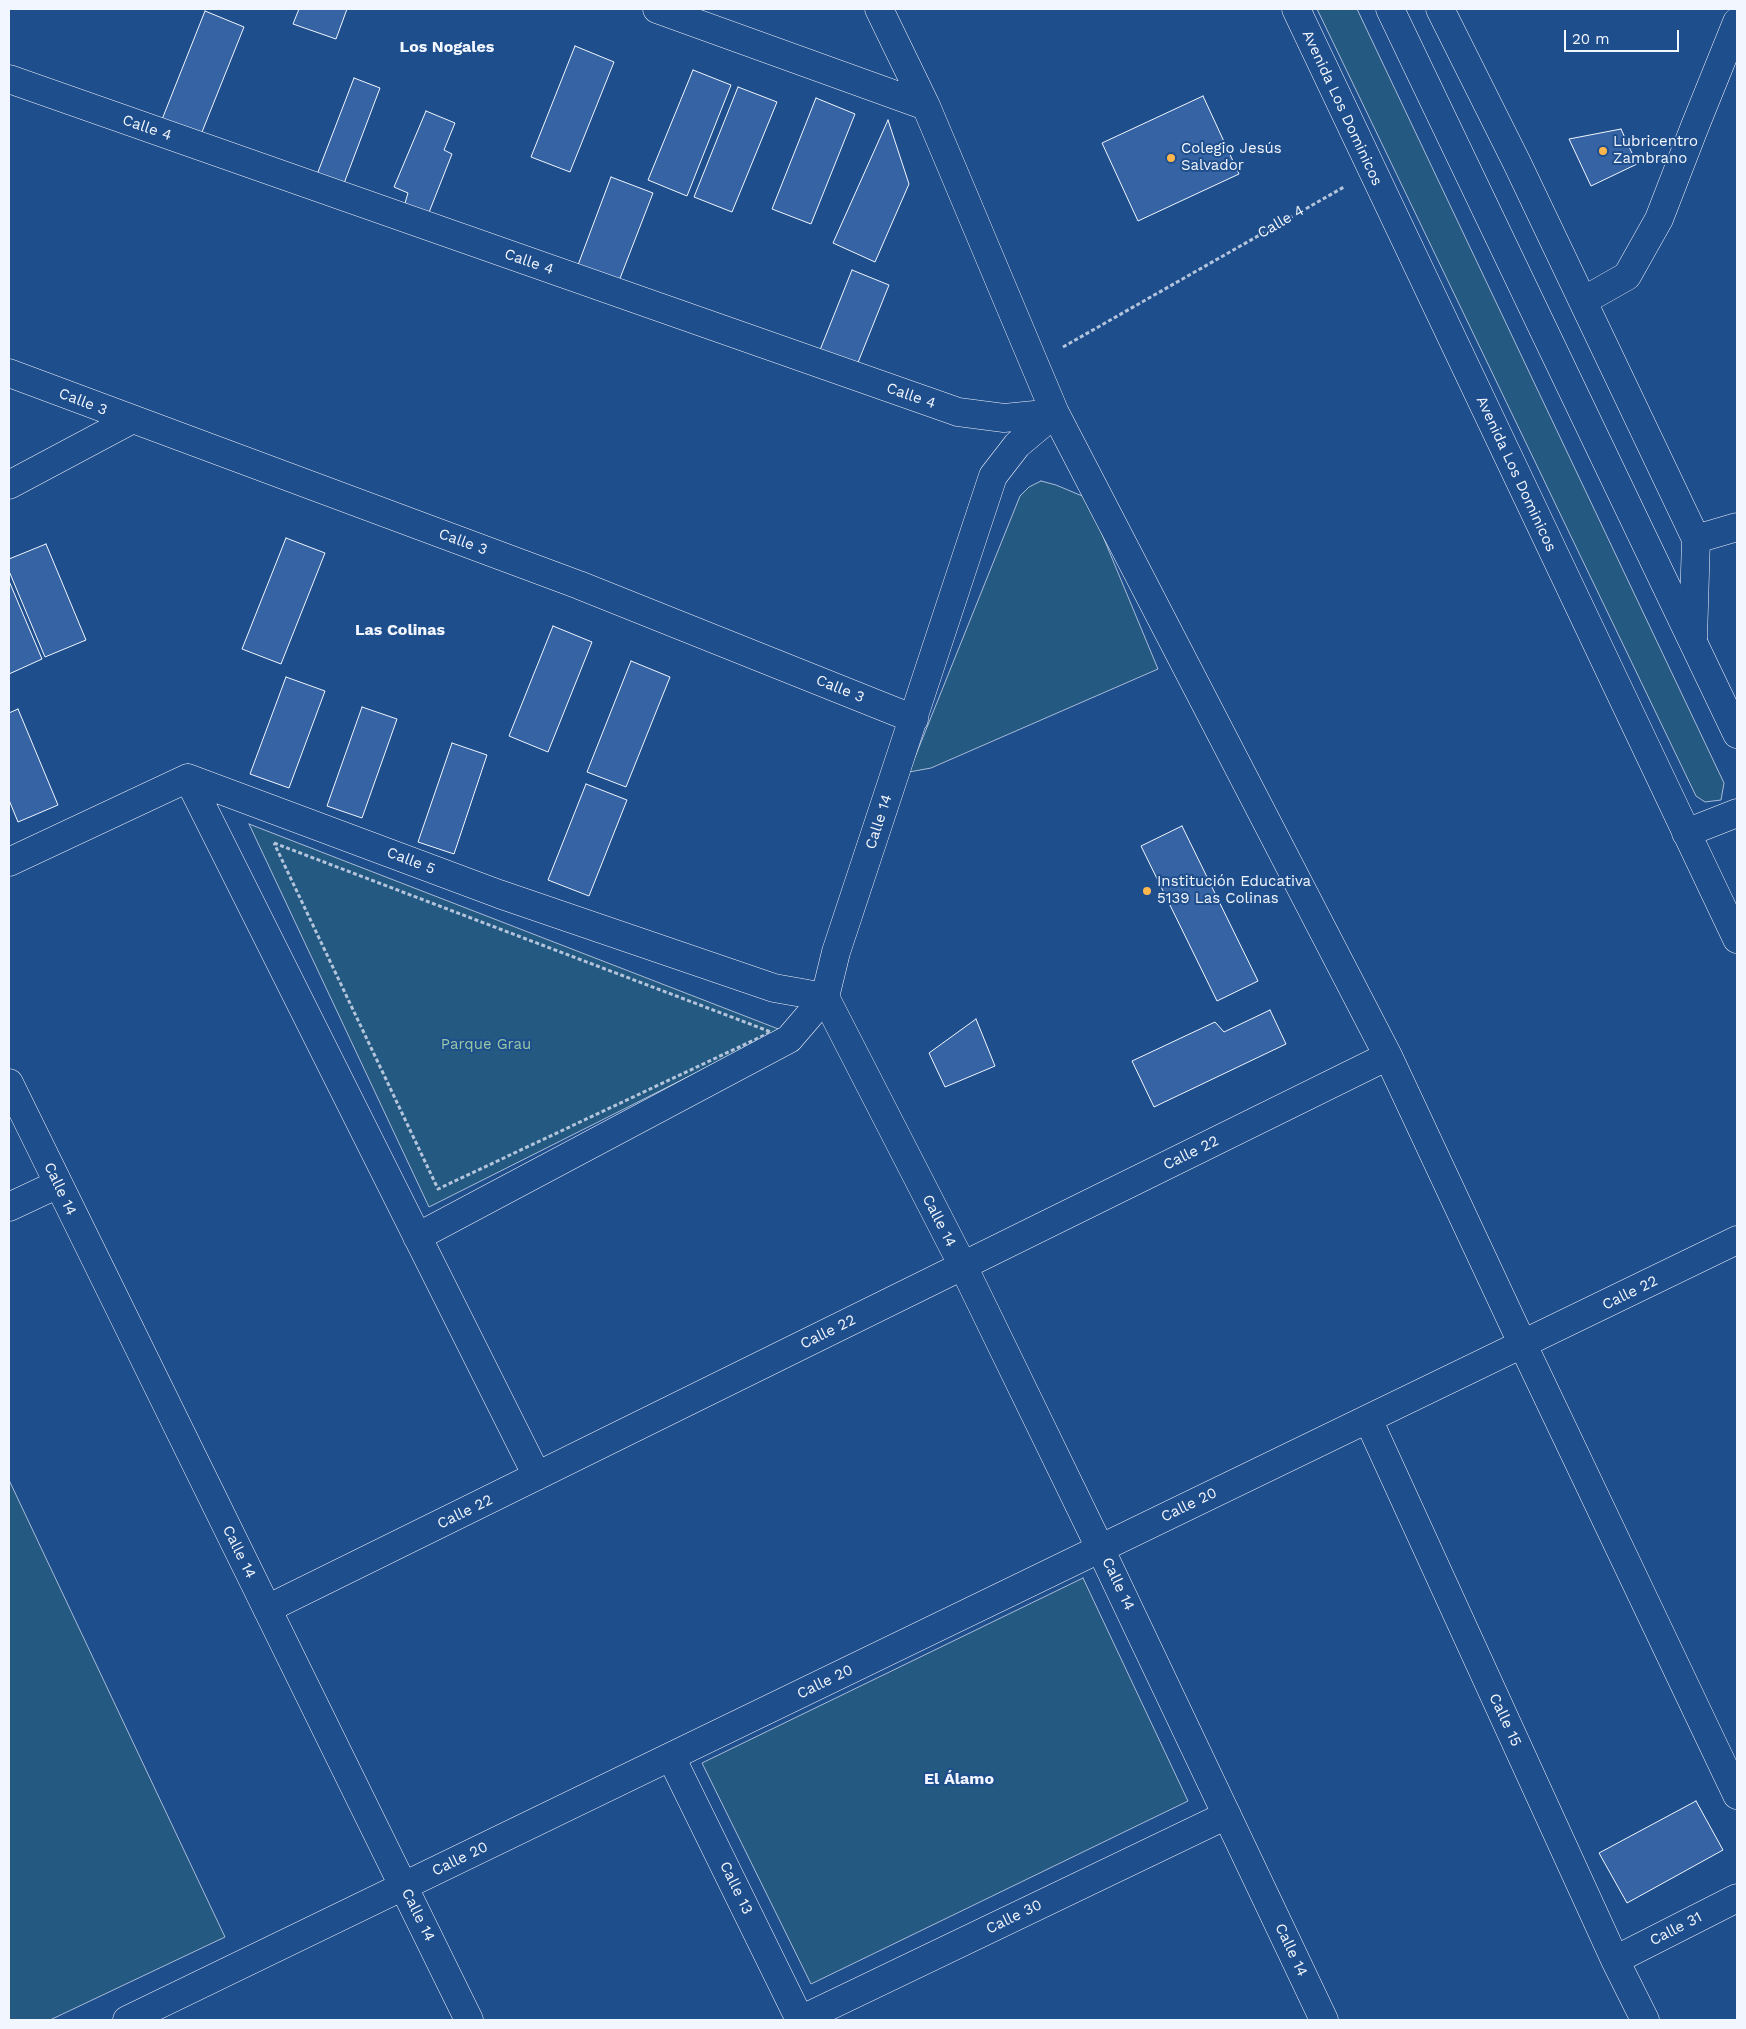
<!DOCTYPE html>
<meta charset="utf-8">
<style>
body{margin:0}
#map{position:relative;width:1746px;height:2029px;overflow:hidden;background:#1f4e8c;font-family:"Work Sans",sans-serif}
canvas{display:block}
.frame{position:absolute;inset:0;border:10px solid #f2f6ff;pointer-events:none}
.scale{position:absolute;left:1564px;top:30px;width:115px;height:22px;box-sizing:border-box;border:2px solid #f2f6ff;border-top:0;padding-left:6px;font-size:15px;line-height:18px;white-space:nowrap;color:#f2f6ff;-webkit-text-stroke:4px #1f4e8c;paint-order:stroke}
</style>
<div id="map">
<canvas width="1746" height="2029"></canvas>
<div class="frame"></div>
<div class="scale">20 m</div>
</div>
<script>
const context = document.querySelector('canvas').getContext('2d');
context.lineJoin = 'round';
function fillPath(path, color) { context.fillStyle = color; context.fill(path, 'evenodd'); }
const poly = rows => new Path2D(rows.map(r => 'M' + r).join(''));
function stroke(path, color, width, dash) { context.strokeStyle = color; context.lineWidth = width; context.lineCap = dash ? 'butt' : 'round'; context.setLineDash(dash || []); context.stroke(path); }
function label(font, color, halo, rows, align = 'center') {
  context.font = font + ' "Work Sans",sans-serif'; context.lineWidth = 4; context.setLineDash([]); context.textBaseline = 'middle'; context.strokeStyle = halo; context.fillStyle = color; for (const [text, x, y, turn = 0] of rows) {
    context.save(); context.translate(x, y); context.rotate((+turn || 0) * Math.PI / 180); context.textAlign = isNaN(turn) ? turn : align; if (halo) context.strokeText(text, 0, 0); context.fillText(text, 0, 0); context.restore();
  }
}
const green = poly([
 [1317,9,1357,9,1724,783,1721,800,1705,802,1696,796,1317,9],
 [1041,481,1056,485,1087,498,1158,669,931,768,909,772,1020,496,1029,487,1041,481],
 [249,824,781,1030,429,1207,249,824],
 [9,1480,225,1937,50,2020,9,2020,9,1480],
 [1083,1578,1188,1801,811,1984,702,1763,1083,1578]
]);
fillPath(green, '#245a82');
stroke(green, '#a8bbd7', 1);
const building = poly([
 [299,9,347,9,336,39,293,24,299,9],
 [205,11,244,27,200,137,161,122,205,11],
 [575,46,614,62,570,172,531,157,575,46],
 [693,70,731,85,687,196,648,180,693,70],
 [354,78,380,88,340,194,313,185,354,78],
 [738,87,777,102,732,212,694,197,738,87],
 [1203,96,1239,174,1138,221,1102,143,1203,96],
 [816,98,855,114,811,224,772,209,816,98],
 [426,111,455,123,444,150,452,154,426,220,403,210,408,193,394,187,426,111],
 [888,120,909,184,875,262,833,243,888,120],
 [1621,129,1637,164,1591,186,1569,139,1621,129],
 [611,177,653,193,619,281,578,265,611,177],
 [852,270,889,285,857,365,820,350,852,270],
 [286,538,325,553,281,664,242,649,286,538],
 [46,544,86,640,45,657,9,571,9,559,46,544],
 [9,581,42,659,9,674,9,581],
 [553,626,592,642,548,752,509,736,553,626],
 [631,661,670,677,626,787,587,772,631,661],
 [286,677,325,691,289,788,250,774,286,677],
 [362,707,397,719,362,818,327,806,362,707],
 [18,709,58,805,18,822,9,800,9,713,18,709],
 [452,743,487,755,454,854,418,842,452,743],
 [586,784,627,800,589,896,548,880,586,784],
 [1182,826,1258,981,1217,1001,1141,846,1182,826],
 [1270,1010,1286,1044,1154,1107,1132,1061,1215,1022,1224,1032,1270,1010],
 [976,1019,995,1066,945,1087,929,1053,976,1019],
 [1696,1801,1723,1850,1627,1903,1599,1853,1696,1801]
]);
fillPath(building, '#3563a3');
stroke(building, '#f2f6ff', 1);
const minor = poly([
 [657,9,926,106],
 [879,9,926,106,1055,413,1388,1056,1523,1345,1737,1795],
 [1440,9,1517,163,1696,539,1693,639],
 [9,79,958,412,1004,418,1055,413],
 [1583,301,1627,276,1659,219,1695,126,1737,22],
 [9,373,579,585,914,719],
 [1055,413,1017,445,993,476,836,952,825,997,963,1266,1100,1548,1324,2020],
 [9,485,131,420],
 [1696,539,1737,527],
 [188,778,537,1476],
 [9,862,188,778,499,894,774,988,825,997],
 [9,1083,469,2020],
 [9,1207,58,1184],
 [417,1237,789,1039,825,997],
 [1368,1419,1615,1960,1645,2020],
 [267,1609,1388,1056],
 [671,1757,800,2020],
 [1615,1960,1737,1898],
 [127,2020,1737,1240],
 [800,2020,1227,1815]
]);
const major = poly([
 [1296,9,1737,939],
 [1390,9,1737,734],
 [1686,833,1737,813]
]);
stroke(minor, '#f2f6ff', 29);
stroke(major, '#f2f6ff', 29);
stroke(poly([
 [1063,347,1344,187],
 [274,843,492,926,771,1032,438,1189,274,843]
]), '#b3c4dc', 3, [4, 2.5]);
stroke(minor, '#1f4e8c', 28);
stroke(major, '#1f4e8c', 28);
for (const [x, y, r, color] of [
 [1603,151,5,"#ffb74d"],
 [1171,158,5,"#ffb74d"],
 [1147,891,5,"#ffb74d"]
]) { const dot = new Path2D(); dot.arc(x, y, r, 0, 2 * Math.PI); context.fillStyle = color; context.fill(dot); stroke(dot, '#1f4e8c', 2); }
label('15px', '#f2f6ff', '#1f4e8c', [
 ["Avenida Los Dominicos",1342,108,65],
 ["Calle 4",147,128,19],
 ["Calle 4",1281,222,-30],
 ["Calle 4",529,262,19],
 ["Calle 4",911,396,19],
 ["Calle 3",83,402,21],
 ["Avenida Los Dominicos",1516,474,65],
 ["Calle 3",463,542,20],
 ["Calle 3",840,689,22],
 ["Calle 14",879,822,-72],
 ["Calle 5",411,861,21],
 ["Calle 22",1191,1153,-26],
 ["Calle 14",60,1189,65],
 ["Calle 14",939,1221,63],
 ["Calle 22",1630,1293,-26],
 ["Calle 22",828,1332,-26],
 ["Calle 20",1189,1505,-26],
 ["Calle 22",465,1512,-26],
 ["Calle 14",239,1552,64],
 ["Calle 14",1118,1584,65],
 ["Calle 20",825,1682,-26],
 ["Calle 15",1505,1720,65],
 ["Calle 20",460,1859,-26],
 ["Calle 13",736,1888,64],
 ["Calle 14",418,1915,64],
 ["Calle 30",1014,1917,-26],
 ["Calle 31",1676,1929,-27],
 ["Calle 14",1291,1950,65]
]);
label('15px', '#f2f6ff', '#1f4e8c', [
 ["Lubricentro",1613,142],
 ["Zambrano",1613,159],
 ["Colegio Jesús",1181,149],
 ["Salvador",1181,166],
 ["Institución Educativa",1157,882],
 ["5139 Las Colinas",1157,899]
], 'left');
label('15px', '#97c8a6', '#1f4e8c', [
 ["Parque Grau",486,1045]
]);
label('bold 16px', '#f2f6ff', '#1f4e8c', [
 ["Los Nogales",447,47],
 ["Las Colinas",400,630],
 ["El Álamo",959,1779]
]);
</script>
